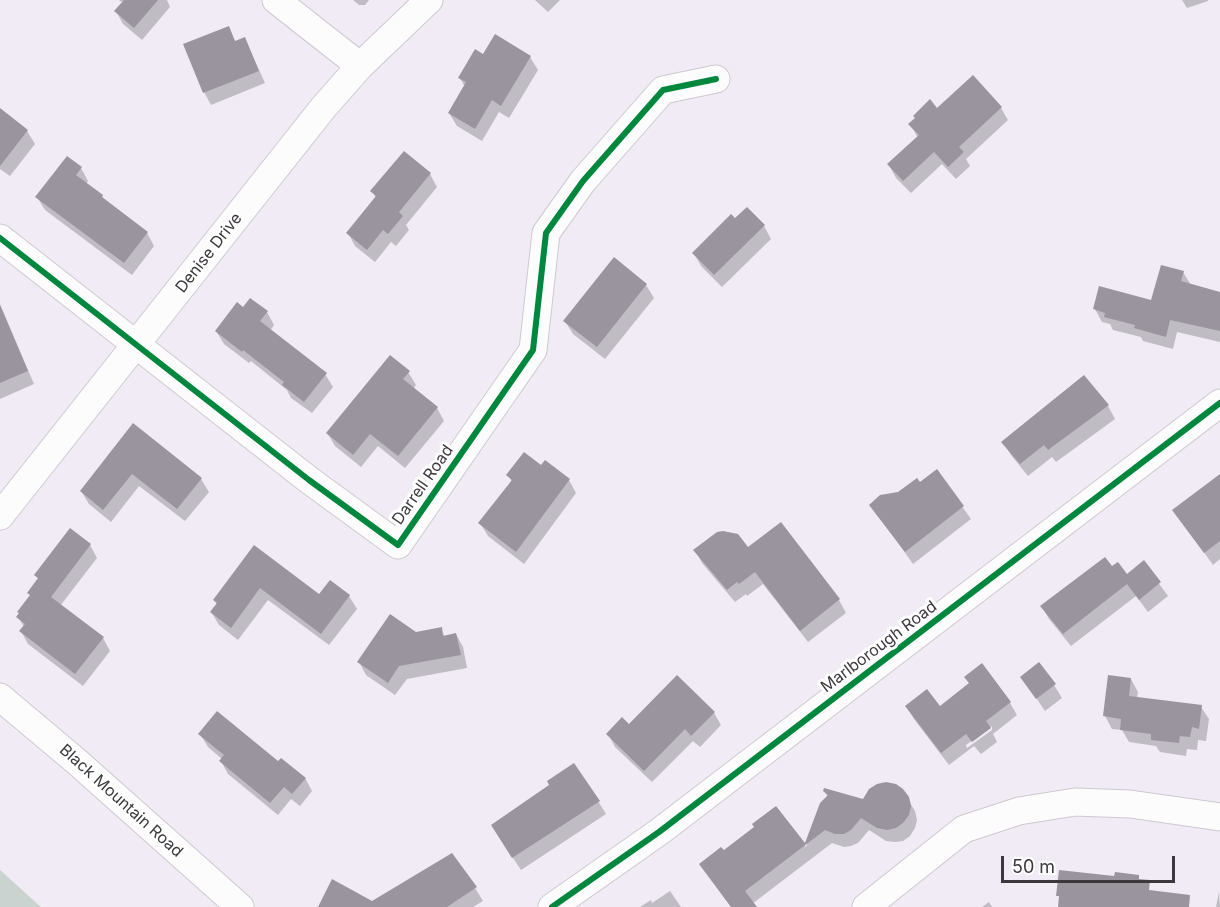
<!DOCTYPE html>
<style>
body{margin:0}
#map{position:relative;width:1220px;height:907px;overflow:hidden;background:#f0ebf4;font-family:Inter,sans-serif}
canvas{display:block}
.scale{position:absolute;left:1001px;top:856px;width:174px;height:27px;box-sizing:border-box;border:3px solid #3c383e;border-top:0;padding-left:8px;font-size:18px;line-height:21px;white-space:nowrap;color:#3c383e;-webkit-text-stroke:4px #fff;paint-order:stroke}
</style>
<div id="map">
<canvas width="1220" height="907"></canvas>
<div class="scale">50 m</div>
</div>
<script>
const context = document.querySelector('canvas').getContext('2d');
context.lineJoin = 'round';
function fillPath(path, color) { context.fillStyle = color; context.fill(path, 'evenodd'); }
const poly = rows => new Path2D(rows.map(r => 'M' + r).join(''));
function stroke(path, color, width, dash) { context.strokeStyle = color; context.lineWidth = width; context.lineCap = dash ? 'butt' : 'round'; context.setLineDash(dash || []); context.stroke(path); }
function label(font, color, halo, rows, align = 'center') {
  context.font = font + ' Inter,sans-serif'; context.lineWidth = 6; context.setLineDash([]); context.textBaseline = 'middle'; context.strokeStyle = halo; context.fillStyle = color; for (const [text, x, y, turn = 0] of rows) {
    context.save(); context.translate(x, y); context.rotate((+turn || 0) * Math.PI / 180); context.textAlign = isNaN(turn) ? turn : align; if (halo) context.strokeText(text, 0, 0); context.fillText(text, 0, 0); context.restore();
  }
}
fillPath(poly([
 [0,870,41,907,0,907]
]), '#cbd3d0');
fillPath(poly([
 [119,0,167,0,170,7,142,40,123,24,116,11,123,3],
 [353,0,369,0,365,5,359,5],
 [535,0,560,0,548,12],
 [1182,0,1208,0,1208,1,1187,8],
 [228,28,236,43,245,39,265,83,211,105,204,92],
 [495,36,530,57,538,70,509,118,499,112,482,141,457,126,449,113,465,87,460,78,484,56],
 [1001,108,1008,120,966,159,970,166,956,179,942,164,911,193,896,178,889,165,918,138,910,124,937,110],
 [0,110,27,131,35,144,10,176,0,169],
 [81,168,88,181,86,184,102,196,106,202,147,233,154,246,132,275,45,210,37,197],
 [430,174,437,187,406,225,409,230,396,246,391,242,375,262,355,246,348,233,376,198,372,191],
 [747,209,764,226,771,239,722,287,701,266,694,253],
 [1183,272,1191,285,1220,293,1220,342,1177,332,1173,349,1143,341,1141,337,1113,330,1110,324,1102,322,1095,309,1152,302],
 [646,285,654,298,605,359,573,334,565,321],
 [0,304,34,384,0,399],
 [243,309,267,312,274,325,270,331,325,374,333,387,312,413,291,398,287,390,251,361,249,363,224,344,216,331],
 [408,372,416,385,413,389,437,408,444,421,405,468,378,446,361,467,335,446,328,434],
 [1108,406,1115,419,1056,462,1052,457,1028,476,1011,455,1003,442],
 [133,426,201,479,209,492,185,521,139,486,111,522,89,504,81,491],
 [542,467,569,480,576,493,524,564,488,536,480,523,512,482,508,475],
 [937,471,971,519,913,564,871,505,919,484],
 [1220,476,1220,559,1213,565,1174,510],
 [781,524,839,600,846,613,808,642,763,584,747,596,746,594,735,602,702,563,695,550,748,549],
 [71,530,90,545,97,558,60,606,103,638,110,651,83,686,28,644,21,631,24,627,18,617,39,580,36,575],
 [254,548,320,596,330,582,349,596,357,609,329,645,268,600,238,640,219,625,212,613,217,605,215,601],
 [1144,563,1168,596,1148,612,1136,596,1071,646,1049,619,1042,606,1112,568,1127,576],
 [441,629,445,637,456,634,463,647,467,668,407,679,395,695,366,675,359,662,416,634],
 [1022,677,1054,685,1062,698,1045,711],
 [1131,679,1138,692,1137,698,1201,707,1209,719,1206,741,1198,740,1197,750,1187,749,1186,756,1160,752,1156,746,1129,742,1122,730,1112,729,1105,716],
 [1010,703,1017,715,993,734,997,742,981,754,974,746,949,765,914,719,907,707,939,708],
 [992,726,992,730,967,748,966,745],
 [714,713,721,725,700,747,693,741,652,782,615,747,608,734,629,726],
 [200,734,279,763,305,778,312,791,300,806,291,799,278,815,228,774,221,761,222,759,208,747],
 [824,791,863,801,907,798,915,811,917,820,915,828,910,836,903,841,895,842,886,841,869,830,858,843,851,846,844,847,832,843,752,904,754,907,731,907,701,865,723,852,756,828,776,808,806,847,821,804,828,797],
 [598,801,606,814,521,870,500,838],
 [475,888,483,901,473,907,319,907,373,903],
 [670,891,681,907,640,907,651,900,652,903],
 [1219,892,1220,907,1216,907],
 [989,902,992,907,982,907]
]), '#0003');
fillPath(poly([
 [124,0,158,0,134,28,114,11],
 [229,26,235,41,245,37,259,71,203,93,183,44],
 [495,34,531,56,501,106,492,100,475,129,448,113,466,82,458,78,475,49,483,54],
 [973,75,1002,107,959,147,964,152,948,167,934,152,903,181,887,164,919,135,908,124,915,118,913,116,930,99,937,108],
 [0,108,28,130,0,166],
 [404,151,431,173,399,212,403,216,388,234,383,230,367,250,346,233,376,196,370,191],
 [67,156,82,167,76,175,103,195,102,197,148,232,124,263,35,197],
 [747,207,765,225,714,275,692,253,731,214,735,218],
 [614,257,647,284,597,347,563,321],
 [1161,265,1184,271,1181,281,1220,292,1220,331,1170,320,1166,337,1134,328,1135,325,1104,317,1105,313,1093,309,1099,286,1151,300],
 [250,298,268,311,260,321,327,373,304,402,282,385,284,382,243,350,242,352,215,331,237,302,243,307],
 [0,305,28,371,0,383],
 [390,355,410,371,403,379,438,407,398,456,370,434,353,455,326,433],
 [1084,375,1109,405,1048,450,1044,445,1020,464,1001,442],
 [133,423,202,478,177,509,132,474,103,510,80,491],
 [524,452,541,465,545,460,570,479,516,552,478,523,512,480,506,475],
 [937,469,964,506,905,552,869,505,880,495,898,492,917,478,920,482],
 [1220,474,1220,541,1204,553,1172,510],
 [781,522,840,599,800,631,755,572,739,584,737,582,727,590,693,550,717,532,723,531,738,534,748,547],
 [70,528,91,544,51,597,104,637,75,674,19,631,25,624,16,617,19,613,17,612,30,595,27,593,38,578,34,575],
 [254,545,319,594,330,580,350,595,321,634,260,588,231,628,210,612,217,603,213,600],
 [1105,557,1112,566,1118,562,1127,574,1144,560,1161,582,1139,600,1127,584,1063,634,1040,606],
 [390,614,416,632,442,627,443,636,456,633,461,655,399,666,388,683,357,662],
 [1039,662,1056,684,1036,699,1020,677],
 [982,663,1011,702,986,721,991,728,972,742,966,734,941,753,905,706,927,689,940,706,969,683,964,677],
 [677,675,715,712,691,736,685,729,644,771,606,734,622,717,629,724],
 [1108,675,1131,678,1129,696,1202,705,1199,729,1192,727,1190,737,1180,736,1179,743,1151,740,1151,734,1120,730,1121,719,1103,716],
 [217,711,278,761,281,758,306,778,292,794,284,787,270,803,219,761,224,755,198,734],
 [574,763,600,801,512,858,491,825,549,785,547,781],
 [886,782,896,784,903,789,909,797,911,806,909,815,903,823,896,828,887,830,877,828,861,818,851,830,844,834,835,834,825,830,745,891,757,907,731,907,699,864,721,847,724,850,754,827,752,824,776,806,805,843,820,803,828,795,823,791,824,788,863,799,869,789,877,784],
 [452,853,477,887,447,907,318,907,332,879,372,901],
 [1059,870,1114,876,1115,872,1139,875,1139,879,1150,880,1149,890,1190,895,1189,907,1058,907,1059,896,1056,896]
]), '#99949d');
const minor = poly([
 [276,0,360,66],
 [0,238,309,480,398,545,533,350,546,233,583,181,663,90,716,79],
 [0,516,323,108,360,66,429,0],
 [0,697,76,761,240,907],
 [552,907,659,832,1220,403],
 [866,907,964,829,1019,811,1075,802,1130,804,1220,817]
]);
stroke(minor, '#cec9d1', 29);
stroke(minor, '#fdfcfd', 27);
stroke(poly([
 [0,238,309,480,398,545,533,350,546,233,583,181,663,90,716,79],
 [552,907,659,832,1220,403]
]), '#00873e', 6);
label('16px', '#3c383e', '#fff', [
 ["Denise Drive",209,253,-52],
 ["Darrell Road",423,485,-55],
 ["Marlborough Road",879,647,-37],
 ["Black Mountain Road",121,801,42]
]);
</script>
